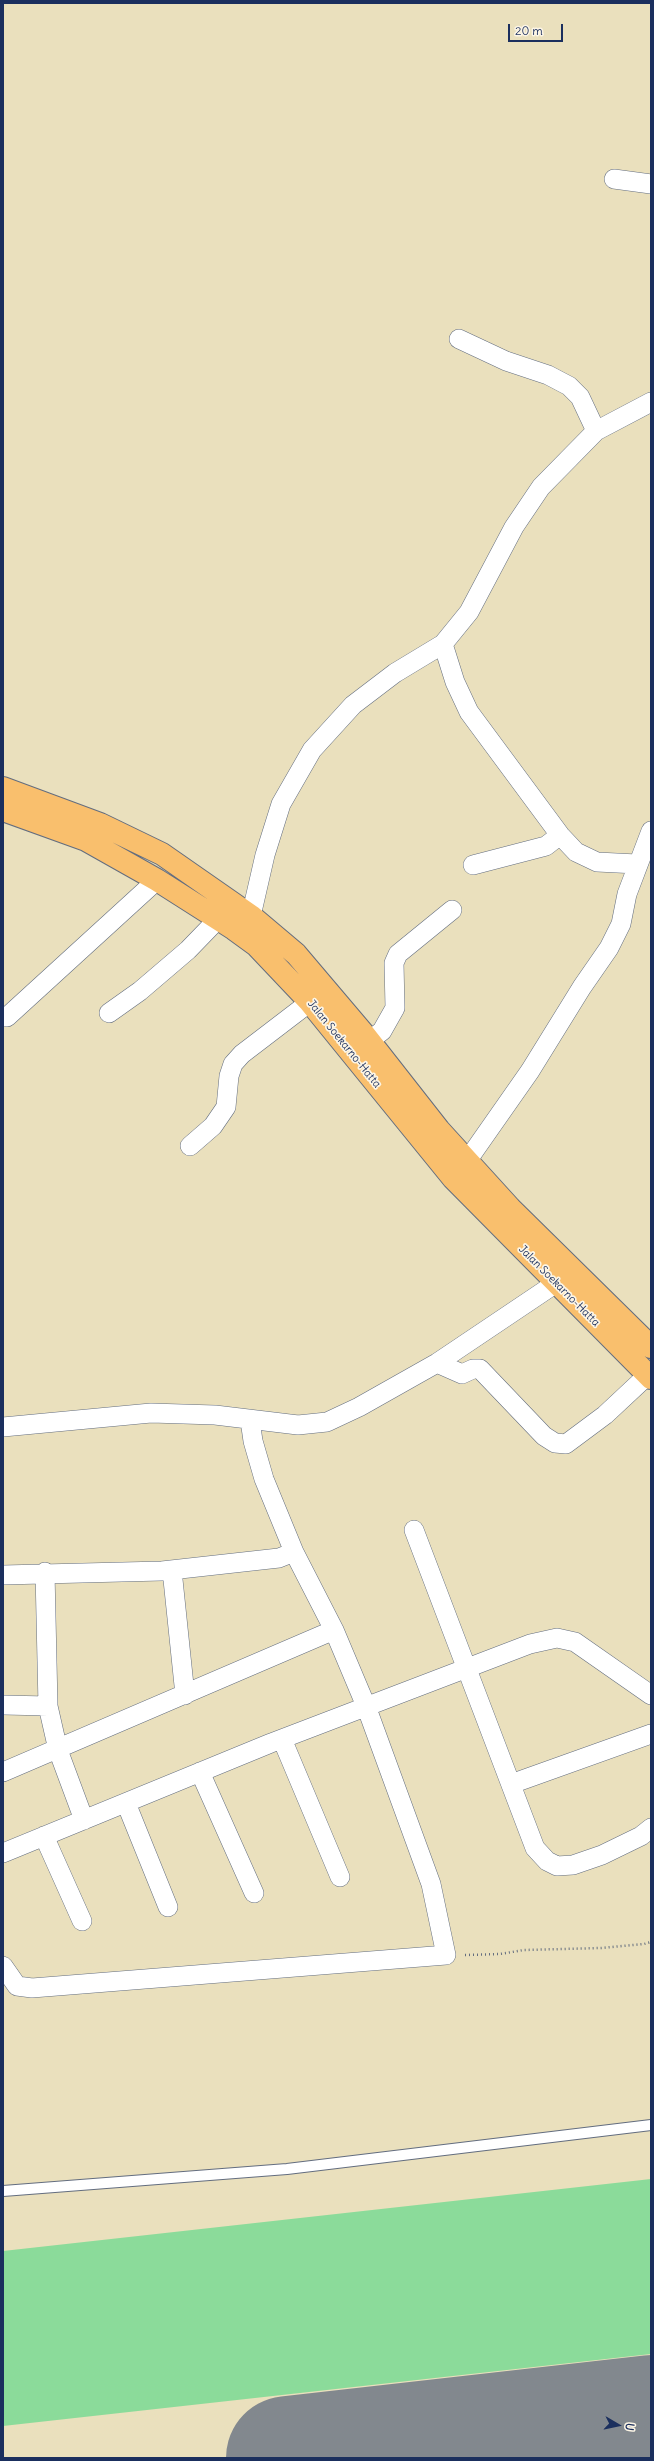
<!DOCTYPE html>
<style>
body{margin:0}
#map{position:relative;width:654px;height:2461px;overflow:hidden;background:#eae0bd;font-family:Delius,sans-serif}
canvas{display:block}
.frame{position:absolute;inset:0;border:4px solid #1b2f5e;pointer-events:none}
.north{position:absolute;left:598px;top:2405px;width:40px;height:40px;-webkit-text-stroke:3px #fcf5e5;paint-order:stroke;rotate:99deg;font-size:11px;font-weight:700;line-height:16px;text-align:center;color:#1b2f5e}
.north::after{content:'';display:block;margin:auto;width:14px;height:18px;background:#1b2f5e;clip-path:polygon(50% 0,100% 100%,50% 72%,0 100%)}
.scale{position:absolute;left:508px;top:24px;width:55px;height:18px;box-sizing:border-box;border:2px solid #1b2f5e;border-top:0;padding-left:5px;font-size:12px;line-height:14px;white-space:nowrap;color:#1b2f5e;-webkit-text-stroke:3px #fcf5e5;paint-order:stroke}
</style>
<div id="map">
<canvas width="654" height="2461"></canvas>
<div class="frame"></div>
<div class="north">U</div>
<div class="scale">20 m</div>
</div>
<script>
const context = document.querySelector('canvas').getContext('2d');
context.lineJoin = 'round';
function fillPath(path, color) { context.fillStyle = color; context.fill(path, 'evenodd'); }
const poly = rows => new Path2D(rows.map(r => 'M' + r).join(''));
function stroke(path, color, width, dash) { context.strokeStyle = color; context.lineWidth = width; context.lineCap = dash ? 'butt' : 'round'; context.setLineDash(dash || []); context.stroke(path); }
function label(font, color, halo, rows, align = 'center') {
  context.font = font + ' Delius,sans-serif'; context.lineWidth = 3.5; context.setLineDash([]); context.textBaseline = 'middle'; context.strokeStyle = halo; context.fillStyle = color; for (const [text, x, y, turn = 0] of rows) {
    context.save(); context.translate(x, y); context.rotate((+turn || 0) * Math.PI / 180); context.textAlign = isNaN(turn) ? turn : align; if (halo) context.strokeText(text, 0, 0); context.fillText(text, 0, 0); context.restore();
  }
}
fillPath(poly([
 [651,2179,651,2354,3,2426,3,2251]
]), '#8bdb9a');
stroke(poly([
 [288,2458,651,2417]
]), '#82888e', 124);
const lane = poly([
 [3,2191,287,2169,651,2125]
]);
const street = poly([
 [614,179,651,184],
 [459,339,506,361,548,375,569,386,580,397,596,431],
 [443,644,455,682,469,712,560,835,576,852,597,862,637,864],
 [473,865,546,846,560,835],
 [251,916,265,855,281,804,312,750,353,705,395,673,443,644,469,612,514,527,541,487,596,431,651,402],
 [109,1013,140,991,188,950,218,919],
 [7,1017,157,880],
 [369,1041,382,1031,395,1008,394,963,398,954,452,910],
 [190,1146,213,1126,226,1107,229,1076,233,1064,242,1054,310,1002],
 [467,1161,530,1071,582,987,609,948,621,924,627,894,651,831],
 [437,1363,462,1374,473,1369,480,1369,544,1436,555,1443,566,1444,605,1415,651,1372],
 [3,1427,151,1413,215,1415,298,1425,327,1422,359,1407,437,1363,568,1275],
 [414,1530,535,1848,547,1861,557,1866,573,1865,602,1855,641,1836,651,1828],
 [172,1570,185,1695],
 [45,1572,48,1706,58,1750,84,1820],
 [3,1575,162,1571,279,1558,294,1552],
 [3,1705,48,1706],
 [282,1739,340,1877],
 [3,1772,334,1630,294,1552,264,1479,253,1441,250,1420],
 [200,1772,254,1893],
 [511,1784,651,1734],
 [126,1803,168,1907],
 [44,1836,82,1921],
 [3,1853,271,1743,530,1644,557,1638,575,1642,651,1695],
 [3,1966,17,1986,32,1988,446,1955,431,1884,366,1706,334,1630]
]);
const highway = poly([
 [3,788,100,824,162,854,251,916,296,954,363,1033,439,1130,510,1208,651,1347],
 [3,810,86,840,157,880,234,929,256,945,310,1002,453,1178,651,1378]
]);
stroke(lane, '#636d7f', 12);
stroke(street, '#636d7f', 20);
stroke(highway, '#636d7f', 24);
stroke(poly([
 [465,1955,500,1954,524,1950,601,1948,644,1944,651,1942]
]), '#636d7f', 2.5, [1, 3]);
stroke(lane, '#fff', 10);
stroke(street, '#fff', 19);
stroke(highway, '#f9bf6d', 22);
label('11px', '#1b2f5e', '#fcf5e5', [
 ["Jalan Soekarno-Hatta",344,1044,51],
 ["Jalan Soekarno-Hatta",559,1286,45]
]);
</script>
